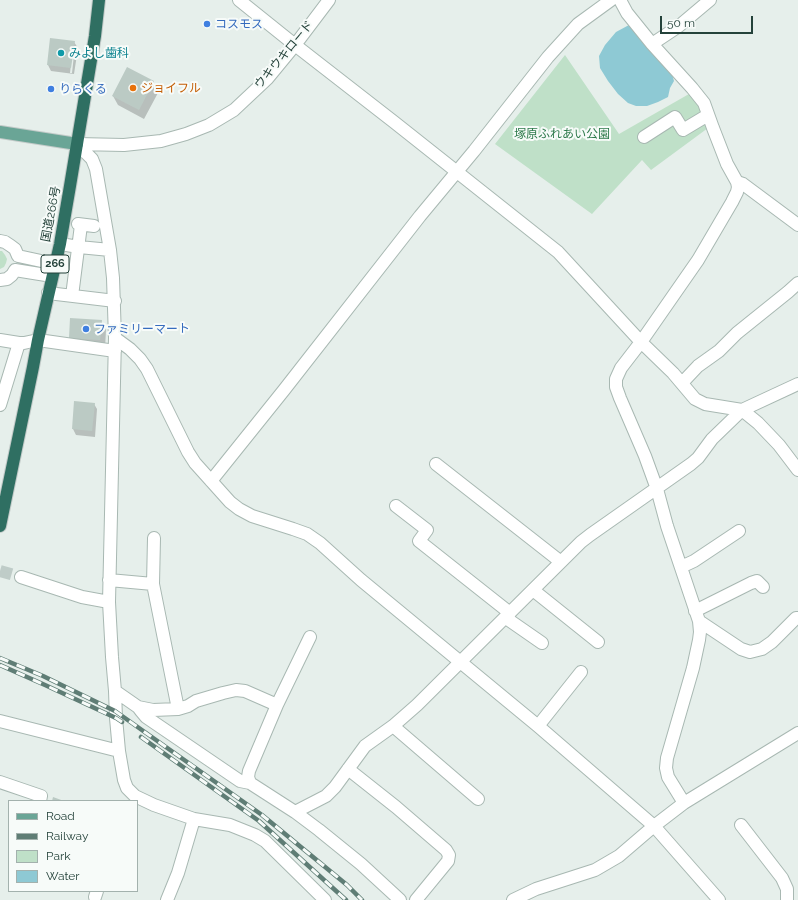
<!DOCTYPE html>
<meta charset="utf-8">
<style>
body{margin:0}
#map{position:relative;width:798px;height:900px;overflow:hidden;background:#e6efeb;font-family:Raleway,sans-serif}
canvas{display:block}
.legend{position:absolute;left:8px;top:800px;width:130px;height:92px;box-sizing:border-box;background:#f7fbf9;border:1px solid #a3b1ad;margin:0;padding:5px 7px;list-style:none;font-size:12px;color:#24423a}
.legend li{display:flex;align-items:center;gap:8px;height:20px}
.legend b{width:20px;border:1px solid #a3b1ad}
.scale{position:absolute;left:660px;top:16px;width:93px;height:18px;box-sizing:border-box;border:2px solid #24423a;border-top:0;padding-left:5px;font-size:12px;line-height:14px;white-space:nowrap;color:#24423a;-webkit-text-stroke:3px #f7fbf9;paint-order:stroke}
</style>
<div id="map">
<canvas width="798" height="900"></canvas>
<ul class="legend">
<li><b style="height:5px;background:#6aa596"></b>Road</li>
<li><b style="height:5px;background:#5f7d75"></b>Railway</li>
<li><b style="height:11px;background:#bfe0c8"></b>Park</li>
<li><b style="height:11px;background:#8ec9d4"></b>Water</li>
</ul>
<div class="scale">50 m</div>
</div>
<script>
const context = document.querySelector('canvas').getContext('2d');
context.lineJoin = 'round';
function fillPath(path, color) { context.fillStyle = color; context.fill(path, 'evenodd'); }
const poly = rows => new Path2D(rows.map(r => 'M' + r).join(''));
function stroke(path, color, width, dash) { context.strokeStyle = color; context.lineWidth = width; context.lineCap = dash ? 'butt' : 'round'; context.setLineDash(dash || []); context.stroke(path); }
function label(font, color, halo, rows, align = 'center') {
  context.font = font + ' Raleway,"Noto Sans JP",sans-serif'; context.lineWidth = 4; context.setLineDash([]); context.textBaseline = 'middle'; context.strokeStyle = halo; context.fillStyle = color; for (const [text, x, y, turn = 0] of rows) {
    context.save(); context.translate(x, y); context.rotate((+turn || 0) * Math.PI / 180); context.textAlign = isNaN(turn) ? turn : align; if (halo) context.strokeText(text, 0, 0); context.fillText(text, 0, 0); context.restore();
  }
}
fillPath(poly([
 [565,55,619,134,689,94,696,102,703,115,708,128,651,170,642,160,592,214,495,144],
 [0,251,2,251,5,255,7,259,6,263,4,267,0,269]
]), '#bfe0c8');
fillPath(poly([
 [629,25,672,74,674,81,670,88,668,97,658,102,647,106,636,106,628,103,618,94,608,81,600,68,599,56,605,45,616,32]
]), '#8ec9d4');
fillPath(poly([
 [74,42,78,48,74,74,51,71,48,65],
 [73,46,75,46,72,73,70,73],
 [153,82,159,91,144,119,118,105,113,96],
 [101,321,106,330,105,349,75,346,70,337],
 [75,402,94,404,97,409,95,437,76,435,73,429]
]), '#0003');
fillPath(poly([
 [50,38,75,41,71,68,47,65],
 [127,67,154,81,139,110,112,96],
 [70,318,102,320,100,340,69,338],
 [74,401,95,403,92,431,72,429],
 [53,797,64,801,52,801]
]), '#bbcac4');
stroke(poly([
 [0,571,21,577]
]), '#bfccc8', 12, [12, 6]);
const minor = poly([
 [239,0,295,45,394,122,558,252,641,342,673,373,695,399,705,404,742,410,758,423,779,445,798,470],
 [620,0,627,13,652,44,692,88,704,103,713,128,727,164,737,182,738,187,737,192,732,202,698,260,641,342,621,368,616,379,616,387,620,398,645,456,657,489,667,526,699,621,700,632,699,640,693,668,667,758,666,768,668,777,684,803],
 [652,44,679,26,710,0],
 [644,137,675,117,683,130,708,115],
 [77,144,92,159,96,169,110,250,113,278,115,338,109,602,112,657,115,691,116,718,119,751,124,780,127,788,135,796,154,805,194,819,230,825,255,835,265,841,325,900],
 [77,144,124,145,161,141,186,134,209,125,234,110,267,79,295,45,329,0],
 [737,182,743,184,798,225],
 [78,224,94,226],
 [0,241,5,242,11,246,15,249,18,256,55,264],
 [60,244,79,247,110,250],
 [0,280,7,279,12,275,15,270,52,276],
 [48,293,115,301],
 [72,296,81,225],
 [115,338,130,349,140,359,147,369,188,452,195,463,230,502,239,509,252,516,293,529,307,534,320,543,361,580,538,726,654,826,719,900],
 [0,340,19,343],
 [682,383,698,366,719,351,737,333,788,292,798,283],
 [0,405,19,343,24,343,38,340,115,351],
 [436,464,561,562],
 [211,481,284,390,420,216,474,151,548,57,578,24,611,0],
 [396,506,427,530,419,541,510,613],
 [154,538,153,584,178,709],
 [681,567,694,561,739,531],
 [21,577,82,597,109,602],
 [109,580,153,584],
 [533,590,598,642],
 [695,611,751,583,757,581,763,587],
 [506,618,542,643],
 [699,621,741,649,750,652,762,649,772,642,796,618,798,618],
 [115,691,138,707,153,710,178,709,188,706,196,701,223,693,236,690,245,691,277,705,249,771,248,777,250,783,295,812,319,830,361,864,400,900],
 [277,705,310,637],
 [138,707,141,711,146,717,240,781,250,783],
 [0,721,119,751],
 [393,726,478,799],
 [538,726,581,672],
 [348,769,396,807,446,850,449,855,448,861,416,900],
 [0,782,41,796,40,801],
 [295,812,326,796,335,787,365,746,393,726,417,705,581,542,590,535,691,464,698,458,712,439,742,410,798,384],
 [741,825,782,878,787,889,787,900],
 [95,897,97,891],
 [167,900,178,873,194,819],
 [513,900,536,889,595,870,619,856,654,826,684,803,798,733]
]);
const major = poly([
 [0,132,77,144]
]);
const highway = poly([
 [0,526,33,367,38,340,60,244,70,186,95,36,99,0]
]);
stroke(minor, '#a8b8b2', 14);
stroke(major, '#c2cac8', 14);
stroke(highway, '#c2cac8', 14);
stroke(minor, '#fff', 12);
stroke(major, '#6aa596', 12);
stroke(highway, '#2f6f62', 12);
const rail = poly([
 [0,658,43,676,115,711,262,815,347,885,362,900],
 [0,665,45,685,116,718,122,722],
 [141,737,259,821,346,900]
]);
stroke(rail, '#5f7d75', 4.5);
stroke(rail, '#f7fbf9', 3, [9]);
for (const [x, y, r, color] of [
 [207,24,4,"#3f7fe0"],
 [61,53,4,"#0f9aa8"],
 [133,88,4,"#e8710a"],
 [51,89,4,"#3f7fe0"],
 [86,329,4,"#3f7fe0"]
]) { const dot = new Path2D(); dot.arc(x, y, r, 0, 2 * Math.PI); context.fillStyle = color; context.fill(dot); stroke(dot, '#f7fbf9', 1.5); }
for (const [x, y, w] of [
 [55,264,28]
]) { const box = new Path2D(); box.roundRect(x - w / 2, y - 9, w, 18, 3); context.fillStyle = '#f7fbf9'; context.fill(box); stroke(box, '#24423a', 1); }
label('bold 11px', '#24423a', null, [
 ["266",55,264]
]);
label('12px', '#366cbe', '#f7fbf9', [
 ["コスモス",215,24],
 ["りらくる",59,89],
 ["ファミリーマート",94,329]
], 'left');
label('12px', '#0d838f', '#f7fbf9', [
 ["みよし歯科",69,53]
], 'left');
label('12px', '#24423a', '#f7fbf9', [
 ["ウキウキロード",284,55,-50],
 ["国道266号",51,214,-79]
]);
label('12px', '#c56008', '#f7fbf9', [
 ["ジョイフル",141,88]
], 'left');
label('12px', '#2d7a4b', '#f7fbf9', [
 ["塚原ふれあい公園",562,134]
]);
</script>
